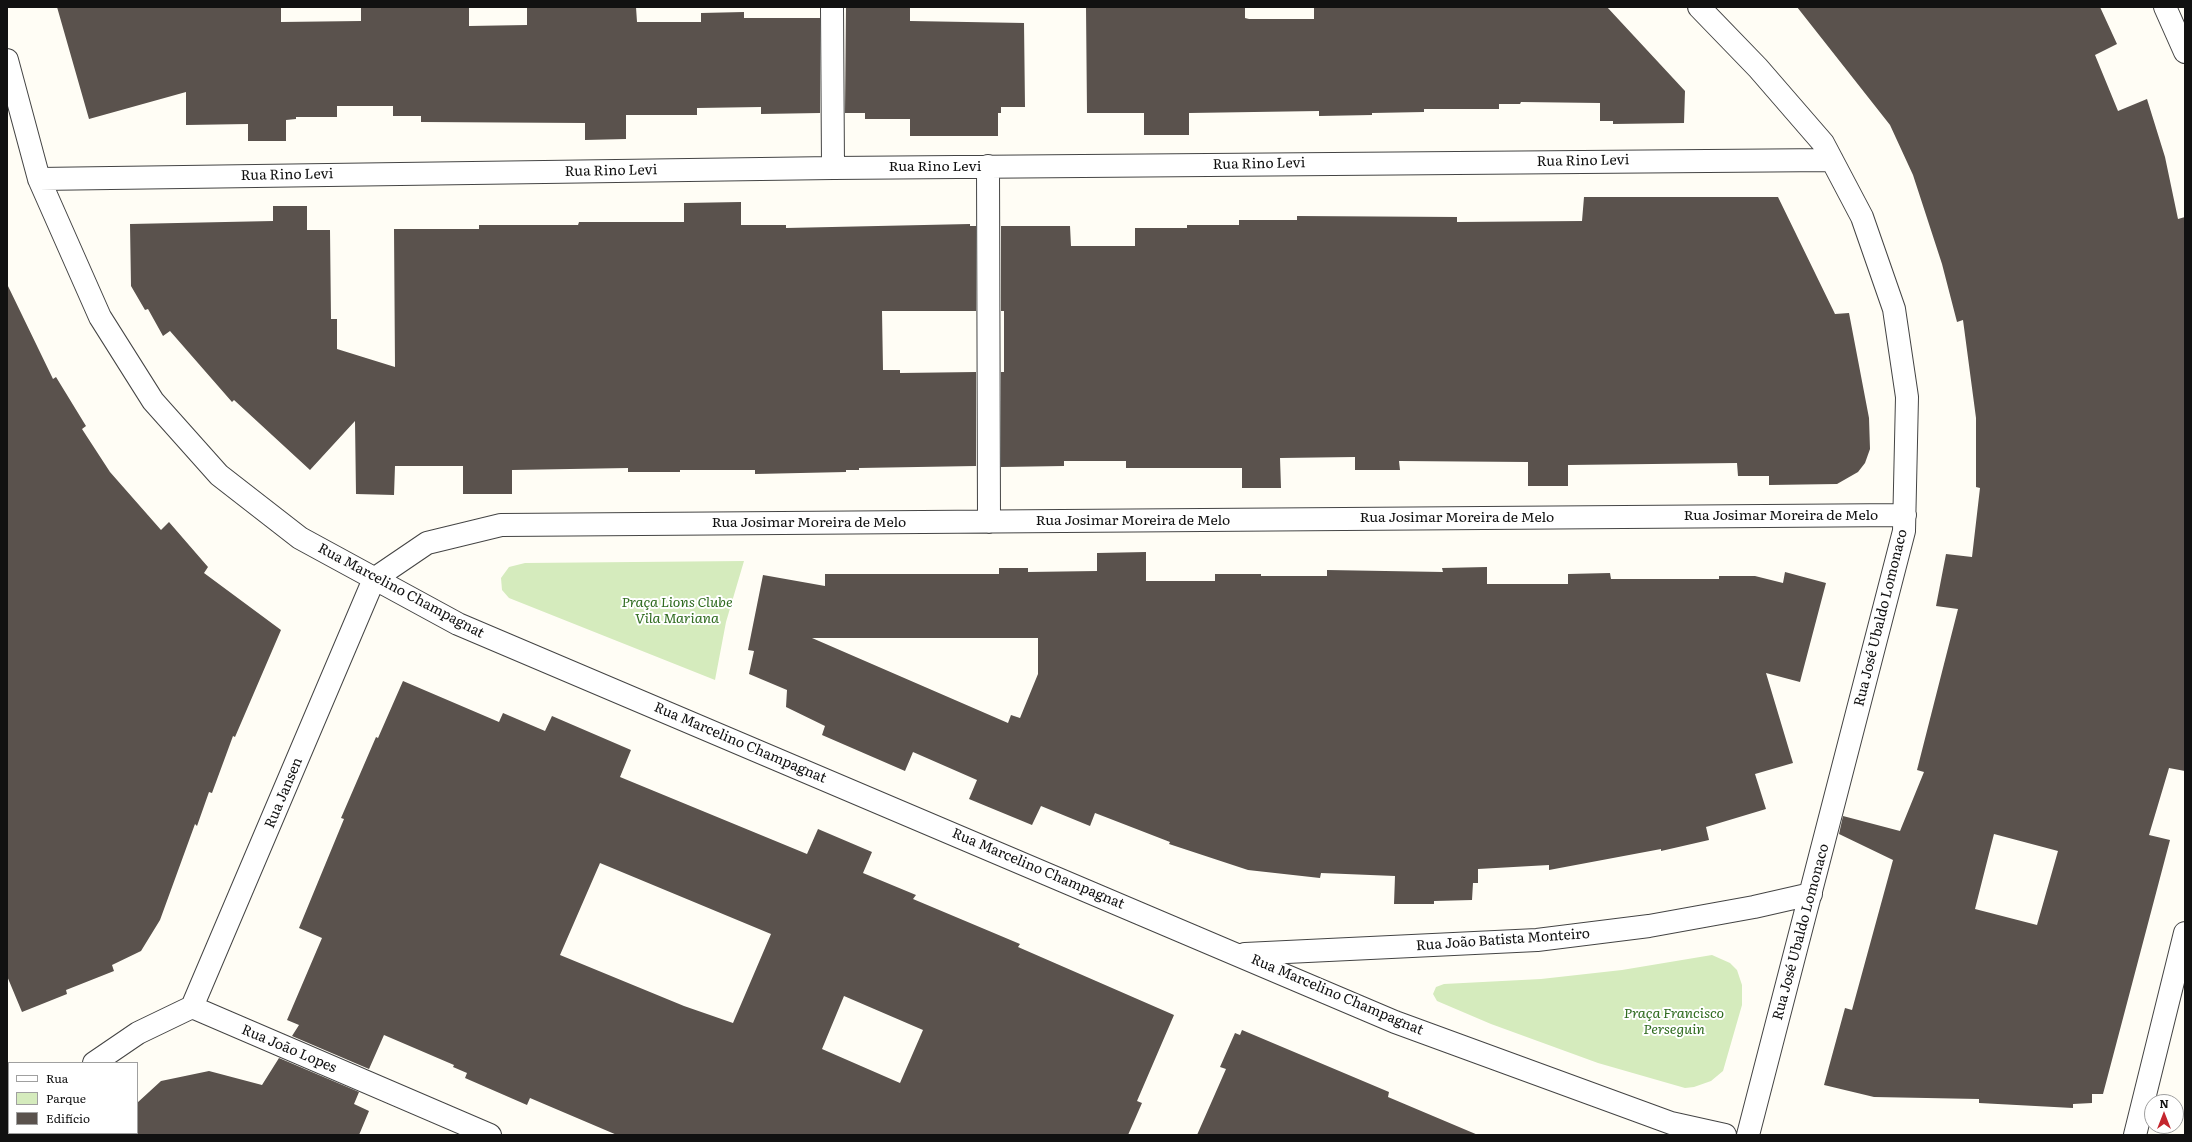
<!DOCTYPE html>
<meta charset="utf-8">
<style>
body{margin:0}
#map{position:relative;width:2192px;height:1142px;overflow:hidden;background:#fffdf5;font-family:Literata,serif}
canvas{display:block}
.frame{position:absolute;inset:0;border:8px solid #111;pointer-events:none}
.legend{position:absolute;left:8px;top:1062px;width:130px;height:72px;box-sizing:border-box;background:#fff;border:1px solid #a0a0a0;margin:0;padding:5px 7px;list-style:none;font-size:12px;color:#111}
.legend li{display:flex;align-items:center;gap:8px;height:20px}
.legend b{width:20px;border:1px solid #a0a0a0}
.north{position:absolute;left:2144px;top:1094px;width:40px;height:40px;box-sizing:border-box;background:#fff;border:1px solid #a0a0a0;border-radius:50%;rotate:0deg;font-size:11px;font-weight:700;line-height:16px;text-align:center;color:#111}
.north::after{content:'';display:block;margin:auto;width:14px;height:18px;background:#c4262e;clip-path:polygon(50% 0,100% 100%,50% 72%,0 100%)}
</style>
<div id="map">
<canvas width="2192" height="1142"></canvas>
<div class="frame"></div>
<ul class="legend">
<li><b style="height:5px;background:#fff"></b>Rua</li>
<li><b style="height:11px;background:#d5ebbd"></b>Parque</li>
<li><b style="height:11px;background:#5a524d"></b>Edifício</li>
</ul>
<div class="north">N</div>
</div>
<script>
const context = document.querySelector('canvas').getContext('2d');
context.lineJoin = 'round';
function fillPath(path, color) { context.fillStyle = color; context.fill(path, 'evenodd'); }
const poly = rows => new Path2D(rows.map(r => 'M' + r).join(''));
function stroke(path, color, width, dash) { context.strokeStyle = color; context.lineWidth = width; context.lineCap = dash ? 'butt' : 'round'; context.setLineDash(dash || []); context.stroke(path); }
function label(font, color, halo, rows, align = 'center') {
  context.font = font + ' Literata,serif'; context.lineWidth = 4; context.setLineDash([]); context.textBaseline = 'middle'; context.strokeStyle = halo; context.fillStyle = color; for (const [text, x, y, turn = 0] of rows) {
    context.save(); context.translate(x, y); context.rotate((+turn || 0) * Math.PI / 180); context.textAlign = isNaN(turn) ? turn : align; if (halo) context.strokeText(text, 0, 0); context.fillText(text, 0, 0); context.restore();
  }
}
fillPath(poly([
 [744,561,726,622,715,680,509,598,502,590,501,578,509,567,525,563],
 [1712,955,1730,963,1737,970,1742,985,1742,1005,1723,1071,1711,1081,1694,1087,1685,1088,1598,1063,1491,1024,1437,1001,1433,994,1436,987,1444,984,1541,979,1622,970]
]), '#d5ebbd');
fillPath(poly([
 [57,7,281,7,281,22,361,21,361,7,469,7,469,26,527,25,527,7,636,7,637,22,701,22,701,13,744,12,744,18,820,18,820,113,761,114,761,107,697,108,697,115,626,115,626,139,585,140,585,123,421,122,421,116,393,116,393,106,337,106,337,117,296,117,296,119,286,120,286,141,248,141,248,124,186,125,186,92,89,119],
 [846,7,910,7,910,21,1024,23,1025,107,1001,107,1001,113,998,113,998,136,910,136,910,119,865,119,865,113,845,113],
 [1086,7,1245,7,1245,18,1249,19,1314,19,1314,7,1607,7,1685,91,1684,123,1613,124,1613,121,1600,121,1600,103,1521,102,1520,104,1499,104,1499,109,1424,109,1424,112,1372,113,1372,115,1319,116,1319,111,1189,113,1189,135,1144,135,1144,113,1087,113],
 [1797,7,2100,7,2117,44,2095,55,2118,111,2147,99,2165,157,2178,219,2185,217,2185,771,2169,768,2149,835,2170,840,2103,1094,2092,1094,2092,1103,2073,1104,2073,1108,1979,1103,1979,1099,1874,1097,1824,1085,1845,1008,1852,1010,1893,860,1839,834,1843,816,1900,831,1924,772,1917,770,1958,609,1936,606,1946,554,1972,557,1980,488,1976,487,1976,418,1963,320,1957,322,1942,264,1913,175,1890,125],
 [1994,834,2058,851,2037,925,1975,909],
 [1584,197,1778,197,1835,314,1849,313,1869,418,1870,449,1865,463,1858,472,1837,484,1769,485,1769,476,1738,476,1737,463,1568,465,1568,486,1528,486,1528,462,1399,461,1400,470,1355,470,1355,457,1280,458,1281,488,1242,488,1242,468,1126,468,1126,461,1064,461,1064,466,1001,467,1001,372,1004,372,1004,311,1001,311,1001,226,1070,226,1071,246,1135,246,1135,228,1187,228,1187,225,1239,225,1239,220,1297,220,1297,216,1457,217,1457,222,1582,221],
 [741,202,741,225,786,225,786,228,970,224,970,226,976,226,976,311,882,311,883,370,900,370,900,373,976,372,976,466,859,468,859,470,846,470,846,472,755,474,755,470,680,470,680,472,628,472,628,468,512,470,512,494,463,494,463,466,395,466,394,495,356,494,355,421,310,470,234,400,232,402,170,331,163,336,148,309,145,310,131,286,130,224,273,221,273,206,307,206,307,230,330,230,331,319,337,319,337,349,395,367,394,229,479,229,479,225,578,225,579,222,684,222,684,203],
 [7,284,53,379,56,377,86,426,82,429,110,472,161,530,169,522,208,567,204,573,281,630,235,737,233,736,212,793,209,792,197,826,195,824,160,920,141,951,112,965,114,971,66,990,67,994,22,1012,7,976],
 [1146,552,1146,581,1215,581,1215,574,1261,574,1261,576,1327,576,1327,570,1443,572,1442,568,1487,567,1487,584,1568,584,1568,574,1610,573,1611,579,1719,579,1719,576,1755,576,1783,583,1785,572,1826,583,1800,682,1766,673,1793,763,1755,774,1766,809,1706,827,1709,840,1661,851,1661,849,1549,870,1549,865,1478,869,1478,883,1473,883,1472,900,1434,901,1434,904,1394,904,1395,876,1321,873,1320,878,1248,870,1169,844,1170,842,1095,813,1090,826,1041,806,1032,825,969,799,977,780,913,752,905,771,822,735,825,726,786,707,787,690,749,674,754,651,748,650,763,575,825,586,825,574,999,574,999,568,1028,568,1028,572,1097,571,1097,553],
 [812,638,1038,638,1038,674,1020,718,1011,715,1008,723],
 [403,681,499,722,503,713,545,731,552,716,631,750,620,777,807,854,818,829,872,852,863,873,916,895,913,899,1020,944,1018,947,1174,1015,1137,1101,1142,1103,1128,1135,617,1135,530,1098,527,1105,465,1078,467,1073,453,1067,454,1065,384,1035,369,1069,292,1036,299,1025,287,1020,322,938,299,928,344,819,341,818,376,737,378,738],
 [600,863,771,934,733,1023,684,1006,560,955],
 [844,996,923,1030,900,1083,822,1049],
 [1242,1030,1389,1092,1388,1097,1478,1135,1197,1135,1226,1069,1220,1067,1235,1033,1240,1035],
 [279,1058,359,1092,354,1104,369,1111,359,1135,137,1135,137,1103,161,1081,209,1071,262,1085]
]), '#5a524d');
const minor = poly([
 [832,7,833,168],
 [1699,7,1758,68,1823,143,1862,217,1894,309,1907,397,1904,531,1748,1135],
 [2165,7,2185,52],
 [7,60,39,179,100,317,153,401,219,475,300,538,458,624,1395,1022,1671,1123,1725,1135],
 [988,166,989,522],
 [39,179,833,168,1832,160],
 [1245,954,1537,940,1649,926,1754,907,1811,894],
 [192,1007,374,579,427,543,501,525,1905,515],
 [94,1063,138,1033,192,1007,490,1135],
 [7,1113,9,1118],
 [23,1135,24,1133],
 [2135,1135,2185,933]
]);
stroke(minor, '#444', 24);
stroke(minor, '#fff', 22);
label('14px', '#111', '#fff', [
 ["Rua Rino Levi",1583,161,-1],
 ["Rua Rino Levi",1259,164,-1],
 ["Rua Rino Levi",935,167],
 ["Rua Rino Levi",611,171,-1],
 ["Rua Rino Levi",287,175,-1],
 ["Rua Josimar Moreira de Melo",1781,516],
 ["Rua Josimar Moreira de Melo",1457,518],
 ["Rua Josimar Moreira de Melo",1133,521],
 ["Rua Josimar Moreira de Melo",809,523],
 ["Rua Marcelino Champagnat",401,591,28],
 ["Rua José Ubaldo Lomonaco",1881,618,-76],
 ["Rua Marcelino Champagnat",740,743,23],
 ["Rua Jansen",284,793,-67],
 ["Rua Marcelino Champagnat",1038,869,23],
 ["Rua José Ubaldo Lomonaco",1801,932,-75],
 ["Rua João Batista Monteiro",1503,940,-4],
 ["Rua Marcelino Champagnat",1337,995,23],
 ["Rua João Lopes",289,1049,23]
]);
label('italic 14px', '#2f6b1f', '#fff', [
 ["Praça Lions Clube",677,603],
 ["Vila Mariana",677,619],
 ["Praça Francisco",1674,1014],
 ["Perseguin",1674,1030]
]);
</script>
